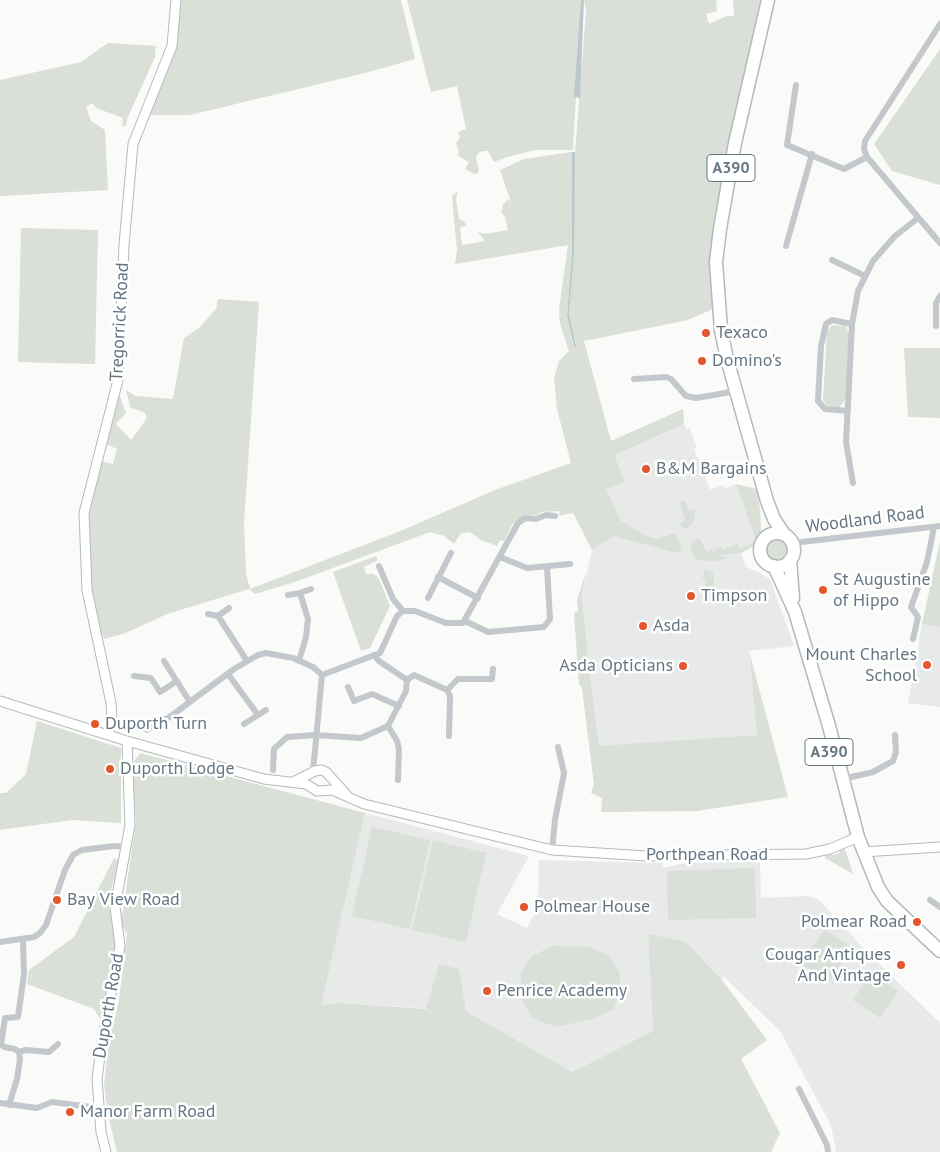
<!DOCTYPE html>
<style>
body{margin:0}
canvas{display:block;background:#fafaf8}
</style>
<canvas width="940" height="1152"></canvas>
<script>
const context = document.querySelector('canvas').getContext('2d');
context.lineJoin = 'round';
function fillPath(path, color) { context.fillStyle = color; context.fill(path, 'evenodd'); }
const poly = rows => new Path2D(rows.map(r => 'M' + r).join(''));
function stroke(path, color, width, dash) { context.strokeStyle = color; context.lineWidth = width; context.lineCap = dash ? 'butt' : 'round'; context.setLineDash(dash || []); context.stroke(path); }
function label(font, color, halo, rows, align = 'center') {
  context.font = font + ' "PT Sans",sans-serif'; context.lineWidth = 5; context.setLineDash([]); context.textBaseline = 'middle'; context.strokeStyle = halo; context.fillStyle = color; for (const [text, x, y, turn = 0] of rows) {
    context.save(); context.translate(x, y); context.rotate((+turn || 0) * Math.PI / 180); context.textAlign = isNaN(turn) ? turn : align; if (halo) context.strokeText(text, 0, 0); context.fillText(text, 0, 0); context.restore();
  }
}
fillPath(poly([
 [684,424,686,429,690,428,697,448,694,449,710,490,723,485,724,489,736,484,756,541,740,549,746,567,758,572,770,579,794,646,749,651,757,735,599,747,590,676,582,596,592,550,624,528,596,468,621,450],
 [922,624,940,627,940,707,908,703],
 [365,813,529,856,497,914,527,928,538,907,539,860,663,863,663,868,685,863,760,861,761,898,807,896,818,899,865,950,940,1023,940,1152,836,1152,831,1125,780,1031,724,977,722,980,685,941,648,934,653,1031,572,1072,466,1011,340,1003,320,1006]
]), '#e8e9e9');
fillPath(poly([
 [180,0,401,0,415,59,365,73,190,115,148,115,171,57],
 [407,0,581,0,573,150,536,150,507,157,494,162,488,151,483,151,478,153,476,158,479,170,478,173,475,174,465,169,469,162,457,155,459,152,456,143,460,138,458,132,466,129,457,86,431,92],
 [584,0,716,0,717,11,706,14,709,24,727,16,734,16,733,0,768,0,731,203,716,262,713,309,688,320,584,341,611,441,683,409,684,424,614,455,625,482,606,489,621,521,646,536,657,539,672,534,677,535,682,551,677,553,613,536,592,550,573,513,557,516,560,513,558,511,542,512,536,515,524,515,513,523,504,541,500,540,497,546,481,540,470,532,461,533,454,544,444,536,430,532,298,581,255,594,249,589,167,614,126,633,104,639,93,606,87,529,89,513,101,461,113,464,117,449,106,444,119,393,126,413,116,424,131,440,147,418,145,413,130,407,126,390,136,396,173,399,184,338,199,328,216,309,218,299,259,302,244,523,246,573,250,589,403,530,495,490,571,463,557,409,554,378,559,361,569,351,560,324,559,309,568,245,455,264,457,250,452,196,458,191,456,200,459,219,465,222,466,226,460,227,462,245,485,241,478,232,485,234,508,230,505,217,500,211,503,210,502,206,508,199,511,202,500,170,524,159,572,152,572,254,567,316,572,341,574,347,576,345,569,314,574,254,573,178,586,11],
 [108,43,156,46,155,57,127,119,126,126,122,126,123,118,96,108,93,103,86,107,91,121,105,130,108,190,0,196,0,80,81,62],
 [940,49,940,185,892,171,874,144],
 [21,228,98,230,95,364,18,362],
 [832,325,846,326,850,336,846,398,839,408,827,406,823,400,827,331],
 [904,348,940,348,940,418,908,417],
 [736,484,756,489,760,508,761,531,756,545,741,553,716,555,729,558,715,561,697,560,694,558,690,545,697,538,700,539,706,552,712,549,713,552,721,546,723,550,737,544,740,549,756,541],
 [685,501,689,511,695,509,695,514,692,524,686,529,682,528,680,523,685,521,680,502],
 '764 549a12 12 0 1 1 24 0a12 12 0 1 1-24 0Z',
 [940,541,940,627,922,624],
 [376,556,378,560,364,567,366,574,374,574,379,579,390,606,370,648,361,651,333,572],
 [705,569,713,573,714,585,711,591,705,586,706,579,702,578],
 [586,572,582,596,590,676,599,746,757,735,749,651,788,797,697,811,601,812,602,798,591,793,594,784,582,688,579,684,574,613,578,611,577,600],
 [37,721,121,748,121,823,72,820,0,830,0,793,6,793,26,774],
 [140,753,365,813,321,1005,340,1003,426,1009,439,964,459,969,466,1011,572,1072,653,1031,648,934,685,941,722,980,767,1040,741,1059,780,1133,771,1152,117,1152,108,1115,104,1085,108,1048,119,1000,127,934,121,923,136,822,132,764],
 [372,827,430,840,410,929,352,916],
 [433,840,486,853,466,942,412,930],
 [841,849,845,849,853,874,825,858,826,854,834,855,839,853],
 [114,858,119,860,108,902,117,949,102,1022,94,1009,27,984,29,970,74,937],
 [755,868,756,918,668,920,667,871],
 [825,929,852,948,829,983,801,964],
 [552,946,590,947,608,955,620,973,620,992,614,1009,592,1019,556,1027,532,1018,521,999,521,973,531,957],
 [871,973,898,991,880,1018,853,1000]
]), '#dadfd7');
fillPath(poly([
 [581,0,584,0,580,98,574,97],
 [572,152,575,152,574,254,569,314,576,346,574,347,567,316,572,254]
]), '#bbc7cb');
const secondary = poly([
 [0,701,127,741,264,779,306,784,317,791,332,790,364,804,552,850,647,856,806,854,830,849,858,837],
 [108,735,112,720,111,703,87,590,84,513,118,380,124,245,133,144,172,46,176,0],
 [295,781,315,771,322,770,326,772,346,794],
 [863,852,940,847],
 [106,1152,101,1132,97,1079,101,1048,120,946,115,907,130,825,127,741]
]);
const highway = poly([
 [768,0,735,143,720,229,716,262,721,330,727,359,767,501,774,519,784,534],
 '760 550a17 17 0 1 1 34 0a17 17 0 1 1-34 0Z',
 [790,560,793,598],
 [774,566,795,612,829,726,858,837,878,887,887,901,940,951]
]);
stroke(secondary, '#b3babf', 11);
stroke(highway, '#b4b9bd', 15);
stroke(poly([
 [940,24,865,141,864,149,867,157,940,243],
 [796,85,787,145,844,169,867,157],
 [786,246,812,154],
 [832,260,865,276],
 [936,326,936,303,940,296],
 [634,379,666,377,671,379,686,396,696,398,737,391],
 [848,411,825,409,818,401,821,346,826,324,832,320,852,324],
 [853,483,846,442,852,324,858,291,873,261,895,236,918,218],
 [793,543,940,526],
 [500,557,527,568,570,564],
 [379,566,393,599,403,611],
 [438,577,478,598],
 [300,593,311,589],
 [288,595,300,593,308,619,306,637,299,661],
 [428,598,451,553],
 [208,614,218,616,229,608],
 [218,616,247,661],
 [465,621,488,632,544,627,550,619,547,567],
 [913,639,918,617,911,607,927,562,934,527],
 [164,661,190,702],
 [228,674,258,715],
 [134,676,151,678,160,692,177,681],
 [407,680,414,675,447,690,458,679,492,679,493,669],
 [348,687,354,701,372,694,399,706],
 [447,690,450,696,449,736],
 [244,724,266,710],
 [388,726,397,741,399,749,398,780],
 [147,730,162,719,167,719,234,669,258,655,266,653,293,658,313,667,322,675],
 [273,770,274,749,287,737,315,735,361,738,388,726,406,691,407,680,379,661,374,655],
 [313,772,322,675,380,653,397,616,403,611,415,611,446,623,463,623,518,523,525,518,536,519,546,515,555,516],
 [843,779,873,772,893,761,896,752,895,735],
 [552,850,555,820,564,773,558,747],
 [930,900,940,907],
 [0,942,34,937,40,933,46,925,65,870,73,855,82,850,114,846,127,847],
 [19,1052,26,1050,49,1052,58,1044],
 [799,1089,827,1145,828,1152],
 [0,1103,37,1108,52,1102,99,1108],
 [9,1105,17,1079,20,1059,19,1052,15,1049,4,1047,1,1044,5,1018,18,1017,24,974,23,939]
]), '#c3c8cc', 6);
stroke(secondary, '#fff', 9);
stroke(highway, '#fff', 12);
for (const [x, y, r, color] of [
 [706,333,5,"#e4572e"],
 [702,361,5,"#e4572e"],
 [646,469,5,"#e4572e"],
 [823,590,5,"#e4572e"],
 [691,596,5,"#e4572e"],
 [643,626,5,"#e4572e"],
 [927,665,5,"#e4572e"],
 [683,666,5,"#e4572e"],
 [95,724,5,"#e4572e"],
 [110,769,5,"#e4572e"],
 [57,900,5,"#e4572e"],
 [524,907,5,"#e4572e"],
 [917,922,5,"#e4572e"],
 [901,965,5,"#e4572e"],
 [487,991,5,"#e4572e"],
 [70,1112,5,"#e4572e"]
]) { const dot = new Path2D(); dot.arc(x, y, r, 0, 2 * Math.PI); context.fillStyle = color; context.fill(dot); stroke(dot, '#fff', 2); }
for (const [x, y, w] of [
 [731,168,48],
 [829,752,48]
]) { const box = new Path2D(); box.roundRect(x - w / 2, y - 13.5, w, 27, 4); context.fillStyle = '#fff'; context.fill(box); stroke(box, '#657683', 1); }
label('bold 16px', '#657683', null, [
 ["A390",731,168],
 ["A390",829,752]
]);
label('18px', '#657683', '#fff', [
 ["Tregorrick Road",120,322,-87],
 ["Woodland Road",865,520,-7],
 ["Porthpean Road",707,855],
 ["Duporth Road",109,1006,-80]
]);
label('18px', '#657683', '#fff', [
 ["Texaco",716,333],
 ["Domino's",712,361],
 ["B&M Bargains",656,469],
 ["St Augustine",833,580],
 ["of Hippo",833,601],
 ["Timpson",701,596],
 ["Asda",653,626],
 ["Mount Charles",917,655,"right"],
 ["School",917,676,"right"],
 ["Asda Opticians",673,666,"right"],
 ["Duporth Turn",105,724],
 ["Duporth Lodge",120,769],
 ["Bay View Road",67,900],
 ["Polmear House",534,907],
 ["Polmear Road",907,922,"right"],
 ["Cougar Antiques",891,955,"right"],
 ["And Vintage",891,976,"right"],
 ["Penrice Academy",497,991],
 ["Manor Farm Road",80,1112]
], 'left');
</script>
